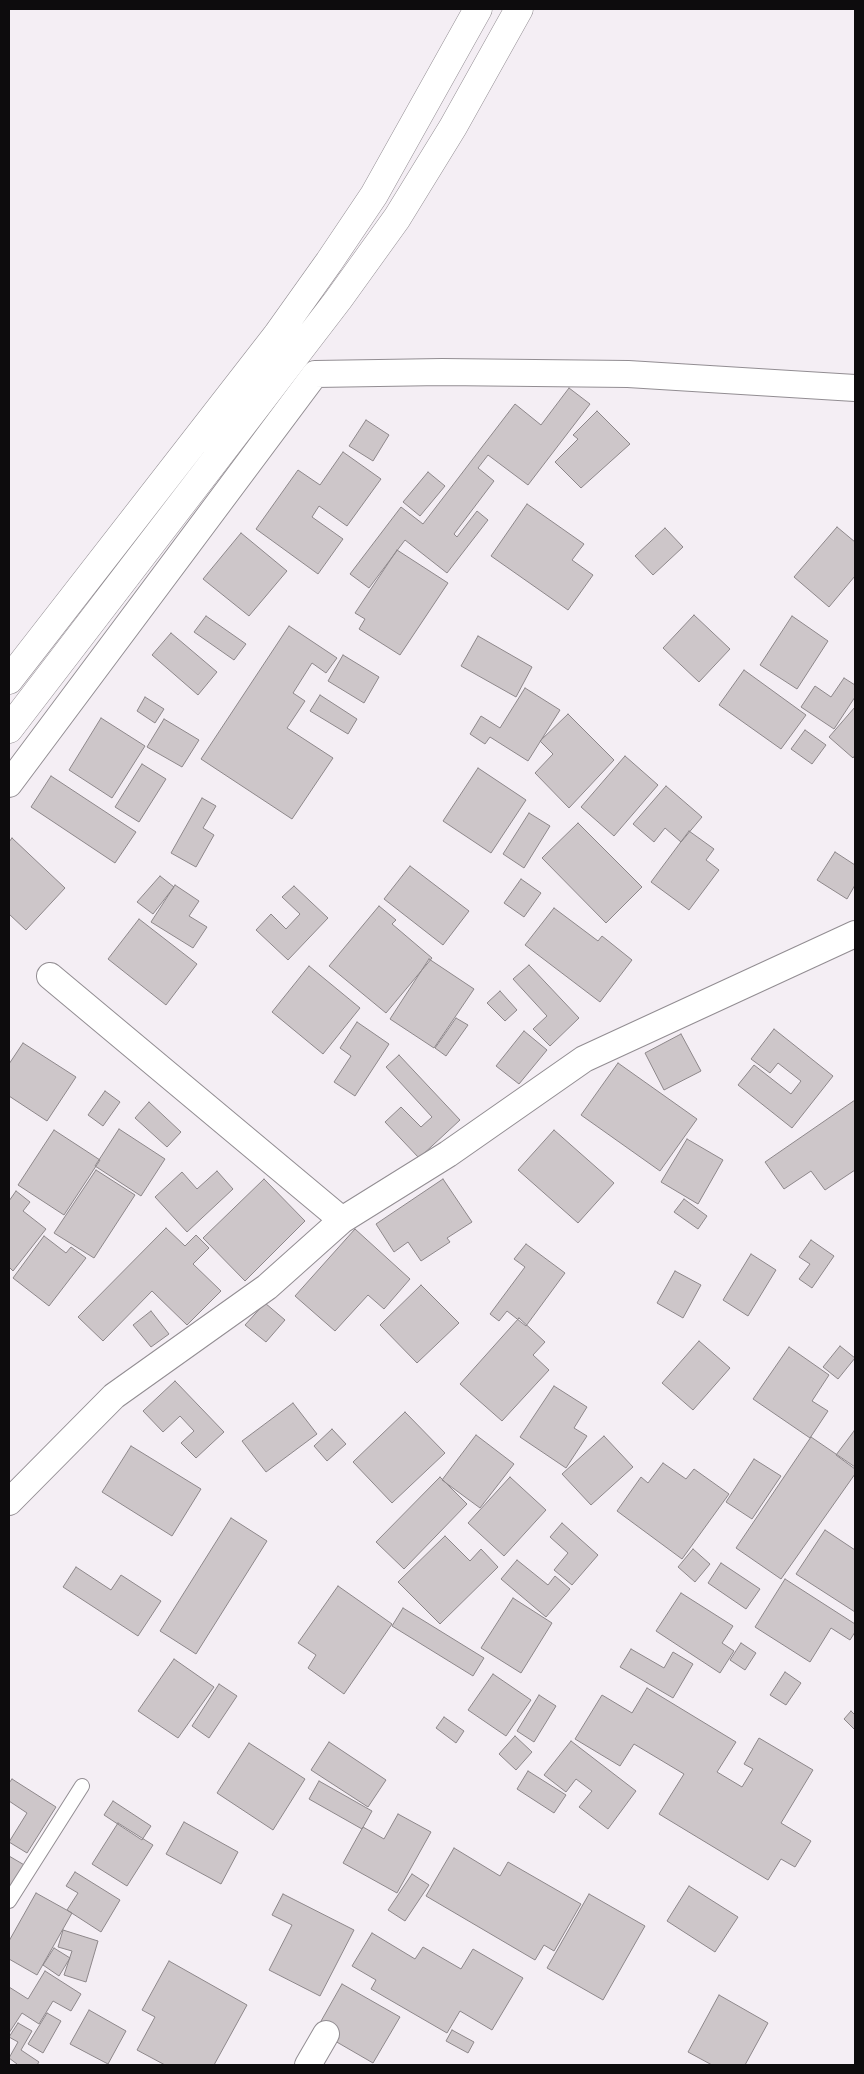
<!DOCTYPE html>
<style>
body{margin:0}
#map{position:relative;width:864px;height:2074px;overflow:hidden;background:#f4eef4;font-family:"Times New Roman",serif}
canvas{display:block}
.frame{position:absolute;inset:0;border:10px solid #0d0c0d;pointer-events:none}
</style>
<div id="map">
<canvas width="864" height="2074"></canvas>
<div class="frame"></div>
</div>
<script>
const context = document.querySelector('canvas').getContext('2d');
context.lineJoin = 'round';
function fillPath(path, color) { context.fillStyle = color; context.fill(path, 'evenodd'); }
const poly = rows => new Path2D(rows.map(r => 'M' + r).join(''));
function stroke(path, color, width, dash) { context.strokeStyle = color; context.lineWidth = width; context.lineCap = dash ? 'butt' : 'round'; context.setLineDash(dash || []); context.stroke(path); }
const building = poly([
 [569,388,590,404,528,485,488,455,478,468,494,481,454,534,457,537,477,511,488,520,447,573,405,540,369,588,350,574,401,507,423,524,515,404,541,425,569,388],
 [597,411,630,444,581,488,555,462,578,439,573,435,597,411],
 [366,420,389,435,373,461,349,446,366,420],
 [343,452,381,479,347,526,319,506,312,517,343,539,318,574,256,529,298,470,320,485,343,452],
 [428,472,445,486,420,516,403,502,428,472],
 [527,504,584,544,572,560,593,575,568,610,491,556,527,504],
 [837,527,855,542,855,576,829,607,794,577,837,527],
 [665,528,683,547,653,575,635,556,665,528],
 [241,533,287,571,249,616,203,579,241,533],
 [397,550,448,583,400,655,359,629,365,619,355,613,397,550],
 [694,615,730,649,699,682,663,648,694,615],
 [206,616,246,644,234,660,194,632,206,616],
 [792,616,828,641,797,689,760,665,792,616],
 [289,626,337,658,326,673,312,663,293,693,305,701,287,728,333,758,292,819,201,759,289,626],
 [171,633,217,672,198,695,152,655,171,633],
 [478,636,532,667,516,697,461,666,478,636],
 [343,655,379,677,364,703,328,681,343,655],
 [744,670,806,715,781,749,719,705,744,670],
 [844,678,855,685,855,697,834,729,801,707,815,686,831,697,844,678],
 [525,688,560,710,528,761,490,737,485,744,470,734,481,716,500,728,525,688],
 [320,695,357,719,348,734,310,711,320,695],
 [145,697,164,709,155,723,137,711,145,697],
 [855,707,855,755,853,758,829,737,855,707],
 [568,714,614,760,569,808,535,773,553,754,540,741,568,714],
 [101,718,145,746,112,798,69,770,101,718],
 [164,719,199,740,182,767,147,747,164,719],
 [805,730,826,745,812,764,791,749,805,730],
 [625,756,658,785,614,836,581,807,625,756],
 [142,764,166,779,139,822,115,807,142,764],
 [478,768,526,800,491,853,443,821,478,768],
 [51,776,136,832,115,863,31,807,51,776],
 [666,786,702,817,681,842,665,828,654,842,633,824,666,786],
 [202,798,216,806,203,828,214,835,196,867,171,853,202,798],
 [529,813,550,826,524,868,503,854,529,813],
 [578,823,642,887,606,923,542,858,578,823],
 [689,831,714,849,706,860,719,870,689,910,651,882,689,831],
 [12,838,65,888,26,930,9,914,9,842,12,838],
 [835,852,855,865,855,885,847,899,817,880,835,852],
 [410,866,469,911,443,945,384,899,410,866],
 [160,876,174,887,153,914,137,902,160,876],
 [521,879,541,893,524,917,504,903,521,879],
 [175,885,199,901,189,916,207,927,193,948,151,922,175,885],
 [294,886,328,918,288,960,256,930,271,914,286,929,300,914,282,897,294,886],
 [379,906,396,920,392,924,432,958,386,1013,329,966,379,906],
 [554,908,598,941,602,936,632,960,600,1002,525,945,554,908],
 [139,919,197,964,166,1005,108,959,139,919],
 [429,959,474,989,434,1048,390,1019,429,959],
 [529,965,579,1018,550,1046,533,1029,547,1016,513,979,529,965],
 [309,966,360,1008,323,1054,272,1012,309,966],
 [500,991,517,1010,505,1021,487,1003,500,991],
 [456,1018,468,1025,446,1056,435,1048,456,1018],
 [357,1022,389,1044,355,1096,334,1082,351,1056,340,1048,357,1022],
 [774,1029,833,1076,792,1128,738,1085,754,1065,791,1094,801,1081,778,1063,770,1073,751,1059,774,1029],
 [524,1031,547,1050,519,1084,496,1066,524,1031],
 [681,1034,701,1071,664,1090,645,1053,681,1034],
 [23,1043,76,1077,47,1121,9,1096,9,1064,23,1043],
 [399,1055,460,1120,419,1158,385,1122,401,1107,421,1127,432,1117,386,1067,399,1055],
 [618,1063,697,1119,660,1171,581,1115,618,1063],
 [105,1091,120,1102,103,1126,88,1115,105,1091],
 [855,1100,855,1170,825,1190,811,1171,784,1189,765,1162,855,1100],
 [149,1102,181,1132,167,1147,135,1118,149,1102],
 [119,1129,165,1159,141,1196,95,1166,119,1129],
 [54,1130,100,1160,64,1215,18,1185,54,1130],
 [554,1130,614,1183,578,1223,518,1170,554,1130],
 [687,1139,723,1160,698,1204,661,1182,687,1139],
 [96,1170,135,1195,94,1258,54,1233,96,1170],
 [217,1171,233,1189,187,1232,155,1197,182,1172,197,1189,217,1171],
 [264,1179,305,1221,245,1281,203,1238,264,1179],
 [443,1179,472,1222,447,1238,450,1242,421,1261,408,1242,394,1252,376,1224,443,1179],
 [16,1191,30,1202,23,1211,46,1229,13,1271,9,1267,9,1201,16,1191],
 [684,1199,707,1216,698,1229,674,1212,684,1199],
 [166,1228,185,1246,196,1235,209,1248,193,1264,221,1291,187,1325,152,1291,103,1341,78,1317,166,1228],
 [355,1229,410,1279,384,1309,368,1295,335,1331,295,1296,355,1229],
 [44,1236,66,1253,71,1247,86,1258,49,1306,13,1278,44,1236],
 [811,1240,834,1256,812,1288,799,1279,810,1264,799,1257,811,1240],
 [526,1244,565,1273,526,1326,507,1311,499,1321,490,1314,525,1267,514,1259,526,1244],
 [751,1254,776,1270,748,1316,723,1300,751,1254],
 [675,1271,701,1285,683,1318,657,1303,675,1271],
 [421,1285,459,1323,417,1363,380,1325,421,1285],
 [265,1303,285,1320,266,1342,245,1325,265,1303],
 [151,1311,169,1334,151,1347,133,1325,151,1311],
 [519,1318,545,1342,533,1355,549,1370,502,1421,460,1384,519,1318],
 [699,1341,730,1368,693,1410,662,1383,699,1341],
 [840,1346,855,1358,838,1379,823,1367,840,1346],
 [789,1347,829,1375,812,1401,828,1411,810,1438,753,1399,789,1347],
 [175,1381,224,1432,196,1458,181,1443,194,1431,180,1416,163,1432,143,1411,175,1381],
 [554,1386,587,1407,574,1428,587,1436,566,1468,520,1437,554,1386],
 [293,1403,317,1434,266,1472,242,1441,293,1403],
 [405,1412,445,1453,392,1503,353,1462,405,1412],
 [332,1429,346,1444,327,1461,314,1446,332,1429],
 [854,1431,855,1432,855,1469,836,1455,854,1431],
 [476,1435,514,1464,480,1508,442,1480,476,1435],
 [604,1436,633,1467,591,1505,562,1474,604,1436],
 [811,1437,855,1467,855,1474,781,1579,736,1548,811,1437],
 [131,1446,201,1489,172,1536,102,1492,131,1446],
 [754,1459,781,1476,752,1519,726,1502,754,1459],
 [663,1463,686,1479,694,1469,729,1494,682,1559,617,1511,641,1477,648,1483,663,1463],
 [440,1477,467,1504,404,1569,376,1542,440,1477],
 [510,1477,546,1510,504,1556,468,1523,510,1477],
 [231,1518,267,1541,196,1654,160,1631,231,1518],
 [562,1523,598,1555,572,1585,554,1570,568,1553,550,1537,562,1523],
 [825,1530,855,1550,855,1612,796,1574,825,1530],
 [445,1536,470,1561,481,1549,498,1567,440,1624,398,1582,445,1536],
 [693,1549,710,1564,695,1582,678,1567,693,1549],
 [517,1560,548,1585,555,1576,570,1589,546,1617,501,1579,517,1560],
 [721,1563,760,1589,746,1609,708,1583,721,1563],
 [76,1567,111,1590,121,1575,161,1601,138,1636,63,1587,76,1567],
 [785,1579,855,1624,855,1632,850,1640,831,1628,810,1662,755,1627,785,1579],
 [338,1586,392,1624,344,1694,308,1668,316,1655,298,1643,338,1586],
 [681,1593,733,1626,722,1643,734,1651,720,1673,656,1631,681,1593],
 [513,1598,552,1623,521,1673,481,1648,513,1598],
 [403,1608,484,1658,473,1676,392,1626,403,1608],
 [741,1643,756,1653,745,1670,730,1660,741,1643],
 [631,1649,664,1668,673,1652,693,1664,673,1698,620,1667,631,1649],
 [174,1659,214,1687,178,1738,138,1711,174,1659],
 [785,1672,801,1683,786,1705,770,1695,785,1672],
 [493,1674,531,1700,506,1736,468,1710,493,1674],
 [219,1684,237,1696,209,1738,192,1726,219,1684],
 [647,1688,736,1742,717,1772,742,1787,753,1769,744,1764,759,1738,813,1770,781,1823,811,1841,795,1867,781,1859,768,1880,659,1814,684,1774,634,1744,620,1766,575,1739,602,1695,632,1713,647,1688],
 [539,1695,556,1706,534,1742,517,1731,539,1695],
 [851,1711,855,1715,855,1730,844,1719,851,1711],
 [444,1717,464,1731,456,1743,436,1728,444,1717],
 [515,1736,532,1752,516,1770,499,1754,515,1736],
 [571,1741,636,1791,608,1829,579,1807,592,1791,576,1779,566,1792,544,1775,571,1741],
 [329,1742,386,1780,368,1807,311,1770,329,1742],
 [249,1743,305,1779,273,1830,217,1793,249,1743],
 [528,1771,566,1795,554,1813,517,1789,528,1771],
 [12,1779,56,1807,27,1853,9,1842,27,1813,9,1801,9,1783,12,1779],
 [319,1781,372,1811,362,1829,309,1799,319,1781],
 [113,1801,151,1826,142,1840,104,1815,113,1801],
 [398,1814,431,1832,397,1893,343,1863,363,1827,384,1839,398,1814],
 [184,1822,238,1852,221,1884,166,1854,184,1822],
 [118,1823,153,1845,127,1886,92,1864,118,1823],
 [454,1848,500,1876,508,1862,581,1904,554,1951,544,1945,535,1960,426,1896,454,1848],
 [9,1856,26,1866,9,1895,9,1856],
 [75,1872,120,1900,101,1932,67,1910,78,1893,66,1886,75,1872],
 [412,1874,429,1885,405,1921,388,1910,412,1874],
 [689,1886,738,1917,715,1952,667,1921,689,1886],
 [36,1893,72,1913,37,1975,9,1959,9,1941,36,1893],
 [283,1894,354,1930,320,1996,269,1970,292,1925,272,1915,283,1894],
 [589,1894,645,1926,603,2000,547,1968,589,1894],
 [63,1930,98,1941,86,1982,64,1975,72,1951,58,1947,63,1930],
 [372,1933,415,1959,423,1947,461,1969,473,1949,523,1978,492,2030,460,2011,447,2033,371,1989,376,1980,352,1966,372,1933],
 [54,1948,70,1958,59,1976,43,1965,54,1948],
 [169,1961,247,2005,214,2065,165,2065,137,2050,155,2017,142,2010,169,1961],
 [45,1971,81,1994,71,2011,53,2001,39,2024,22,2013,9,2033,9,1987,28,1999,45,1971],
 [342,1984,400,2017,373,2063,316,2030,342,1984],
 [719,1995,768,2023,745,2065,712,2065,688,2052,719,1995],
 [89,2010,126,2031,108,2064,70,2044,89,2010],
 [47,2013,61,2021,43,2053,28,2044,47,2013],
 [18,2023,32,2031,21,2050,39,2062,37,2065,16,2065,17,2064,9,2058,18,2042,9,2037,18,2023],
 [452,2030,474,2042,468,2053,446,2041,452,2030]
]);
fillPath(building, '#cdc6c9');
stroke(building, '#8d878a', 1);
const service = poly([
 [9,1901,82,1786]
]);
const minor = poly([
 [9,784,315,374,442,372,628,374,855,388],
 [50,976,342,1220],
 [9,1502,114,1396,267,1287,342,1220,448,1154,584,1059,855,934],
 [308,2065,326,2034]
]);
const tertiary = poly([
 [9,680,277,335,329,262,374,195,478,9],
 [9,729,338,300,397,218,453,127,519,9]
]);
stroke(service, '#928d92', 16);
stroke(minor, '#928d92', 28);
stroke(tertiary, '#928d92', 29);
stroke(service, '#fff', 14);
stroke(minor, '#fff', 26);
stroke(tertiary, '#fff', 28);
</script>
